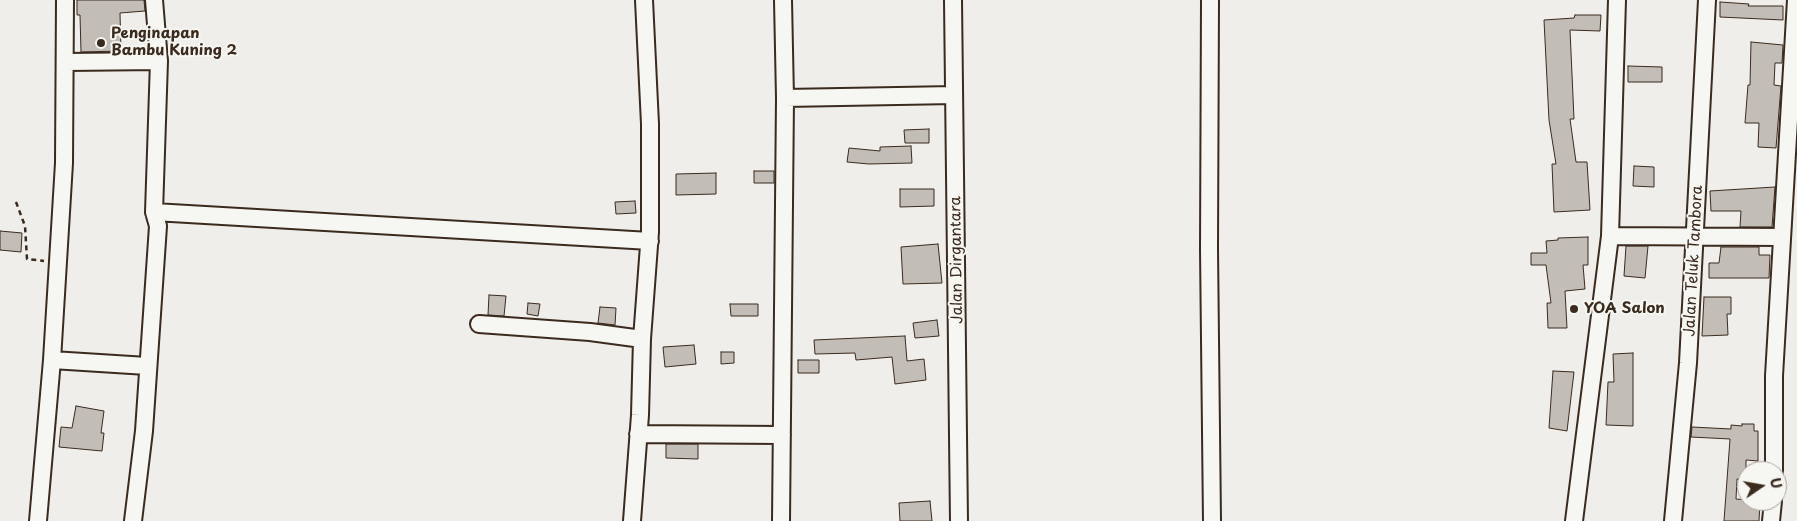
<!DOCTYPE html>
<style>
body{margin:0}
#map{position:relative;width:1797px;height:521px;overflow:hidden;background:#efeeea;font-family:"Playpen Sans",sans-serif}
canvas{display:block}
.north{position:absolute;left:1737px;top:461px;width:50px;height:50px;box-sizing:border-box;background:#f6f6f2;border:1px solid #aba49d;border-radius:50%;rotate:78deg;font-size:14px;font-weight:700;line-height:20px;text-align:center;color:#3b2a1e}
.north::after{content:'';display:block;margin:auto;width:18px;height:22px;background:#3b2a1e;clip-path:polygon(50% 0,100% 100%,50% 72%,0 100%)}
</style>
<div id="map">
<canvas width="1797" height="521"></canvas>
<div class="north">U</div>
</div>
<script>
const context = document.querySelector('canvas').getContext('2d');
context.lineJoin = 'round';
function fillPath(path, color) { context.fillStyle = color; context.fill(path, 'evenodd'); }
const poly = rows => new Path2D(rows.map(r => 'M' + r).join(''));
function stroke(path, color, width, dash) { context.strokeStyle = color; context.lineWidth = width; context.lineCap = dash ? 'butt' : 'round'; context.setLineDash(dash || []); context.stroke(path); }
function label(font, color, halo, rows, align = 'center') {
  context.font = font + ' "Playpen Sans",sans-serif'; context.lineWidth = 4; context.setLineDash([]); context.textBaseline = 'middle'; context.strokeStyle = halo; context.fillStyle = color; for (const [text, x, y, turn = 0] of rows) {
    context.save(); context.translate(x, y); context.rotate((+turn || 0) * Math.PI / 180); context.textAlign = isNaN(turn) ? turn : align; if (halo) context.strokeText(text, 0, 0); context.fillText(text, 0, 0); context.restore();
  }
}
const building = poly([
 [77,0,144,0,145,11,120,13,121,51,81,52,80,15,77,15,77,0],
 [1720,2,1749,4,1748,6,1783,6,1783,20,1720,17,1720,2],
 [1575,15,1601,15,1600,31,1570,30,1574,119,1570,119,1576,162,1587,162,1590,210,1554,212,1552,164,1556,164,1549,120,1544,20,1574,18,1575,15],
 [1751,42,1783,45,1782,63,1775,63,1774,85,1781,86,1776,148,1758,147,1759,123,1745,123,1748,85,1750,85,1751,42],
 [1628,66,1662,67,1662,82,1628,82,1628,66],
 [929,129,929,143,905,143,904,130,929,129],
 [911,146,912,163,869,164,847,162,849,148,880,151,880,147,911,146],
 [1634,166,1654,167,1654,187,1633,186,1634,166],
 [754,171,774,171,774,183,754,183,754,171],
 [716,173,716,194,676,195,676,174,716,173],
 [1775,187,1772,227,1740,227,1741,211,1711,211,1710,191,1775,187],
 [900,189,934,189,934,206,900,207,900,189],
 [635,201,636,213,616,214,615,202,635,201],
 [0,231,22,233,21,252,0,250,0,231],
 [1588,237,1588,265,1583,265,1585,289,1565,291,1567,328,1548,328,1547,303,1551,303,1546,265,1531,265,1531,253,1547,253,1546,241,1558,240,1558,238,1588,237],
 [938,244,942,283,903,284,901,247,938,244],
 [1626,246,1648,246,1645,278,1624,276,1626,246],
 [1721,247,1759,247,1759,255,1770,255,1769,278,1709,278,1709,263,1719,263,1721,247],
 [489,295,506,296,504,316,488,315,489,295],
 [1704,297,1731,297,1731,314,1727,314,1728,335,1702,336,1704,297],
 [528,303,540,304,538,316,527,314,528,303],
 [730,304,758,304,758,316,731,316,730,304],
 [600,307,616,308,615,325,598,323,600,307],
 [937,320,939,336,915,338,913,323,937,320],
 [905,336,907,361,924,359,926,380,895,384,892,357,856,360,855,353,815,354,814,340,905,336],
 [694,345,696,364,665,367,663,347,694,345],
 [721,352,734,352,734,363,721,364,721,352],
 [1633,353,1633,426,1606,425,1608,382,1614,382,1613,354,1633,353],
 [798,360,819,360,819,373,798,373,798,360],
 [1553,371,1574,372,1567,431,1549,428,1553,371],
 [76,406,104,411,101,433,104,433,102,451,59,447,61,427,72,428,76,406],
 [1742,424,1754,424,1754,431,1758,431,1758,461,1746,460,1746,479,1737,479,1736,499,1760,501,1759,521,1724,521,1730,439,1691,437,1692,427,1731,429,1731,425,1742,426,1742,424],
 [666,444,698,444,698,459,666,458,666,444],
 [930,501,932,521,900,521,899,503,930,501]
]);
fillPath(building, '#c2bdb7');
stroke(building, '#3b2a1e', 1);
const minor = poly([
 [953,0,959,521],
 [1210,0,1209,249,1212,521],
 [66,62,159,61,154,0],
 [785,98,954,95],
 [154,212,159,61],
 [1610,236,1781,237],
 [479,324,590,332,642,339],
 [52,360,147,366],
 [638,434,782,435],
 [1774,471,1774,376,1796,0],
 [38,521,52,360,64,163,65,0],
 [133,521,144,431,158,226,154,212,650,241],
 [632,521,640,415,642,339,650,232,650,124,644,0],
 [781,521,785,98,783,0],
 [1574,521,1610,236,1617,0],
 [1673,521,1688,363,1707,0],
 [1771,521,1773,501]
]);
stroke(minor, '#3b2a1e', 20);
stroke(poly([
 [16,202,25,226,27,259,44,261]
]), '#3b2a1e', 2.5, [5, 4]);
stroke(minor, '#f6f6f2', 16);
for (const [x, y, r, color] of [
 [101,43,5,"#3b2a1e"],
 [1574,309,5,"#3b2a1e"]
]) { const dot = new Path2D(); dot.arc(x, y, r, 0, 2 * Math.PI); context.fillStyle = color; context.fill(dot); stroke(dot, '#f6f6f2', 2); }
label('bold 15px', '#3b2a1e', '#f6f6f2', [
 ["Penginapan",111,34],
 ["Bambu Kuning 2",111,51],
 ["YOA Salon",1584,309]
], 'left');
label('15px', '#3b2a1e', '#f6f6f2', [
 ["Jalan Dirgantara",957,260,-91],
 ["Jalan Teluk Tambora",1694,261,-87]
]);
</script>
